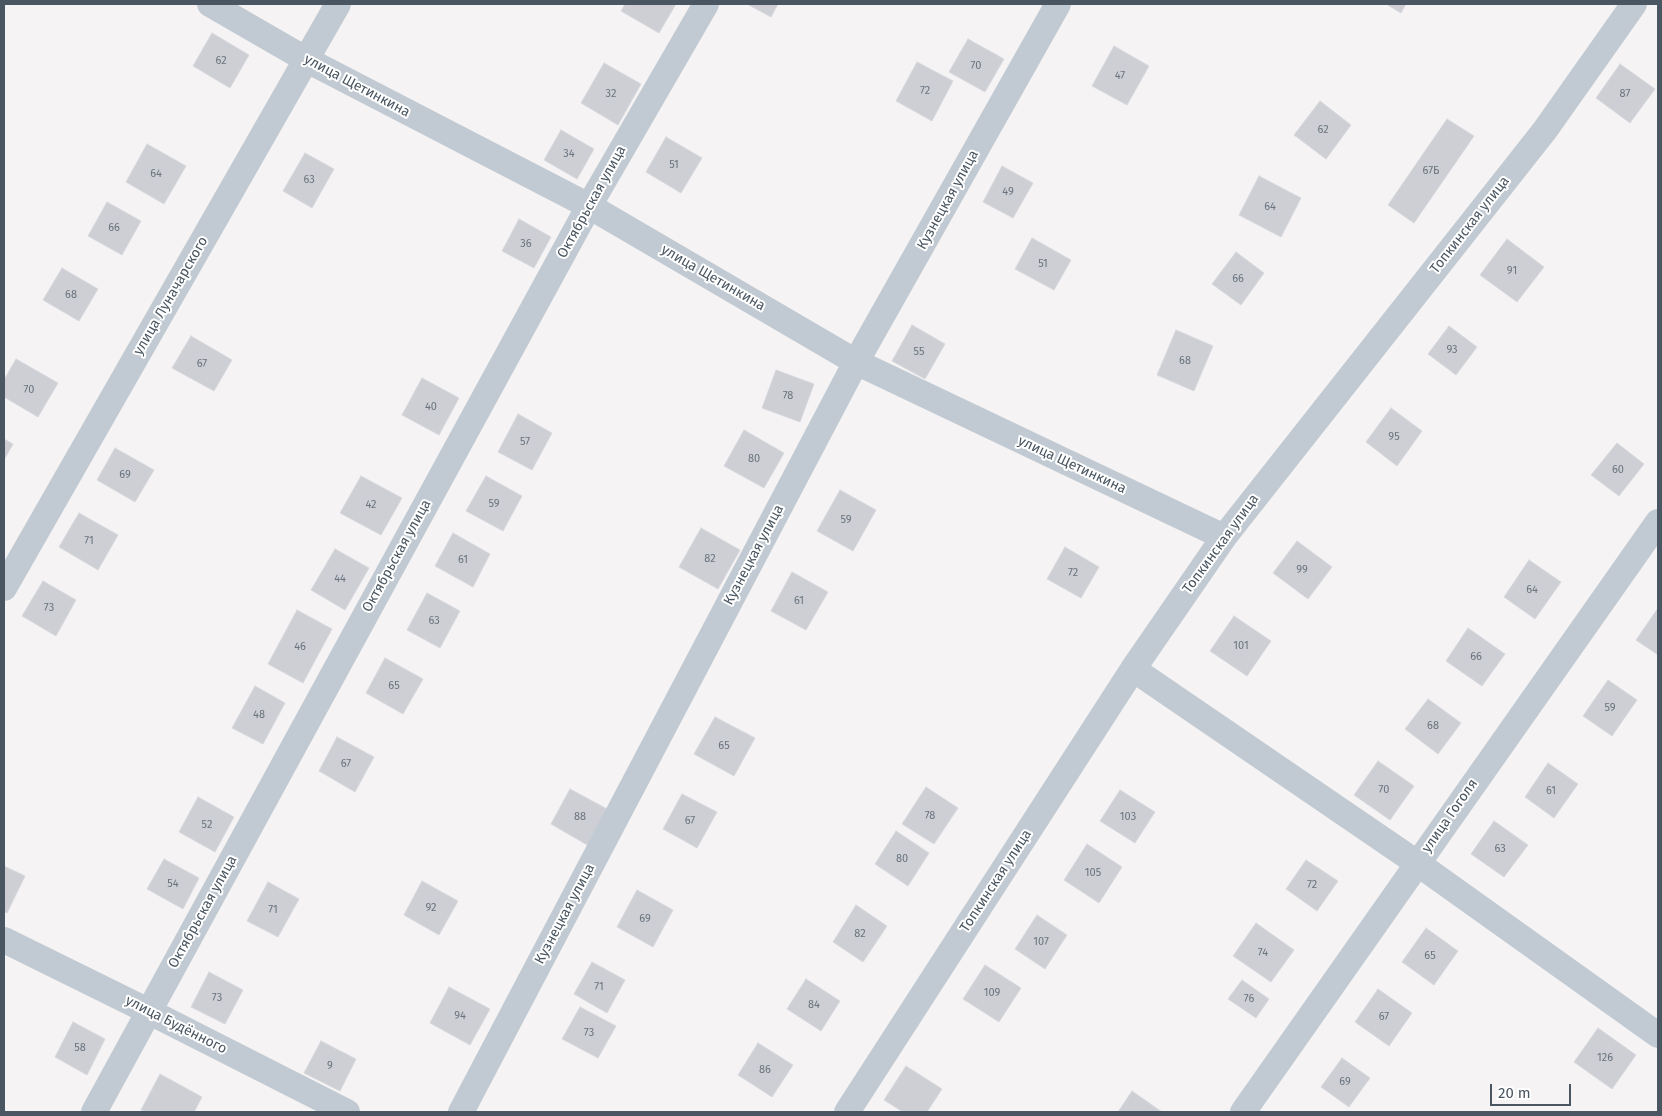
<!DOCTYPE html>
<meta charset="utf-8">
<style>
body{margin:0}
#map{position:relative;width:1662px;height:1116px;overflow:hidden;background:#f5f3f3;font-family:"Fira Sans",sans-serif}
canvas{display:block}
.frame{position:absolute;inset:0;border:5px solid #4a5661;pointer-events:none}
.scale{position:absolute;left:1490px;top:1084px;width:81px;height:22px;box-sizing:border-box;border:2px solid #4a5661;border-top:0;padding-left:6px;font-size:15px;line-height:18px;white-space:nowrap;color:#4a5661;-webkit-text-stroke:4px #fff;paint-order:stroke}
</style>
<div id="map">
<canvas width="1662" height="1116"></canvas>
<div class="frame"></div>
<div class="scale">20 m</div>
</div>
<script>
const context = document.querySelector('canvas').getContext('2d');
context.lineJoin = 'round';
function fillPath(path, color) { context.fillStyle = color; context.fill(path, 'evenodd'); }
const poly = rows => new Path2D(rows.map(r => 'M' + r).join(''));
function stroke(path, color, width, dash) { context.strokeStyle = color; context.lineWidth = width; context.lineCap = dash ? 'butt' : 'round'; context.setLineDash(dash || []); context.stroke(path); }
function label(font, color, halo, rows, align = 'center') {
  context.font = font + ' "Fira Sans",sans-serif'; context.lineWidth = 4; context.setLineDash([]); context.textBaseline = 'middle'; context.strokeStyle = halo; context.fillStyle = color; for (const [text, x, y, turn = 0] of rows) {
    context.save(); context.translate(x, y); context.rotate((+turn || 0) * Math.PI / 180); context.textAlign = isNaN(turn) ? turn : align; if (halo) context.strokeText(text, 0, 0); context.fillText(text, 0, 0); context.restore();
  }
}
const building = poly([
 [625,4,676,4,659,33,621,11,625,4],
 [747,4,778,4,771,17,747,4],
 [1386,4,1406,4,1401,13,1386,4],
 [212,33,249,55,230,88,193,66,212,33],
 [968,39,1004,59,985,92,949,72,968,39],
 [1114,46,1149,66,1127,105,1092,86,1114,46],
 [917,62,953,81,932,121,896,101,917,62],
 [604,63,641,84,618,125,581,103,604,63],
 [1620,64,1655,89,1630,123,1596,98,1620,64],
 [1320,101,1351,125,1326,159,1294,135,1320,101],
 [1447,119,1474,136,1414,223,1388,205,1447,119],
 [561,130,594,149,577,179,544,160,561,130],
 [666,137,702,158,681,193,646,172,666,137],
 [147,144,186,166,164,204,126,182,147,144],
 [305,153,334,169,312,208,283,191,305,153],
 [1002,166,1033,183,1013,218,983,202,1002,166],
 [1259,176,1301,198,1281,237,1239,215,1259,176],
 [107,202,141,221,122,255,88,236,107,202],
 [519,219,551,237,534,268,502,251,519,219],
 [1032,238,1071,260,1054,290,1015,269,1032,238],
 [1507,239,1544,267,1517,302,1480,275,1507,239],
 [1236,252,1264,273,1241,305,1212,284,1236,252],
 [62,268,98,289,79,321,43,300,62,268],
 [912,325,945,344,925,379,892,361,912,325],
 [1449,326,1477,347,1456,375,1428,354,1449,326],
 [1176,330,1213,346,1194,391,1157,375,1176,330],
 [191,336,232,360,214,391,172,368,191,336],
 [16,359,58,383,38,417,4,397,4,380,16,359],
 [776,370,814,384,800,422,762,408,776,370],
 [422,378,459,398,439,435,402,415,422,378],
 [1391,408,1422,431,1397,466,1366,442,1391,408],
 [518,414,552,433,532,470,498,452,518,414],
 [744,430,784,453,764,488,724,466,744,430],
 [4,439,13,444,4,460,4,439],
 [1617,443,1644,464,1619,496,1591,475,1617,443],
 [115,448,154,470,135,502,97,480,115,448],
 [361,476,402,498,381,535,340,513,361,476],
 [486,476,522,496,503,531,466,511,486,476],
 [840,490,876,510,853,551,817,531,840,490],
 [79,513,118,535,98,570,59,547,79,513],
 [701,528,740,550,718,589,679,567,701,528],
 [453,533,490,554,473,587,435,566,453,533],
 [1297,541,1332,567,1308,599,1273,573,1297,541],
 [1065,547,1099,567,1081,598,1047,579,1065,547],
 [335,549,369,568,345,610,311,590,335,549],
 [1529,560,1561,582,1535,619,1504,597,1529,560],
 [792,572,828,592,806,630,771,611,792,572],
 [43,581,76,600,56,636,22,616,43,581],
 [427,593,460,611,440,648,407,630,427,593],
 [1658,608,1658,655,1636,640,1658,608],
 [297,610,332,629,303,683,268,664,297,610],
 [1234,616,1271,641,1247,676,1210,651,1234,616],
 [1468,628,1505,654,1482,686,1446,661,1468,628],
 [385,658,423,679,403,714,366,693,385,658],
 [1608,680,1637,700,1612,736,1583,716,1608,680],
 [255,686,285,703,263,744,232,728,255,686],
 [1428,699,1461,723,1438,754,1405,729,1428,699],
 [715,717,755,738,734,776,694,754,715,717],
 [337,737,374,757,355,792,319,771,337,737],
 [1378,761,1414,786,1390,820,1354,795,1378,761],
 [1548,763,1578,784,1554,818,1525,797,1548,763],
 [926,787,958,808,934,844,902,824,926,787],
 [570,789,609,810,589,846,551,824,570,789],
 [1120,790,1155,812,1135,843,1100,821,1120,790],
 [682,794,717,812,697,848,663,829,682,794],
 [198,797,234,817,215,852,179,832,198,797],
 [1494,821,1528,845,1504,877,1471,854,1494,821],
 [896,831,929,853,908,886,875,864,896,831],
 [1087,844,1122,867,1099,903,1064,880,1087,844],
 [164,859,199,878,183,909,147,889,164,859],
 [1306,860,1338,881,1317,911,1286,889,1306,860],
 [4,866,25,876,7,913,4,912,4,866],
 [422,881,458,901,439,935,404,915,422,881],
 [268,882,299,899,278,937,247,921,268,882],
 [637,890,673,910,653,947,617,927,637,890],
 [856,905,887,926,863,962,833,942,856,905],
 [1037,915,1067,935,1045,969,1015,949,1037,915],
 [1256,923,1294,950,1271,982,1233,956,1256,923],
 [1426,928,1458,951,1434,985,1402,962,1426,928],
 [592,962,625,980,607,1013,574,994,592,962],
 [985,965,1021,988,999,1022,963,999,985,965],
 [209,972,243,990,225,1024,191,1007,209,972],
 [806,979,840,1001,821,1031,787,1009,806,979],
 [1242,980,1269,999,1256,1018,1228,999,1242,980],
 [449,987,490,1009,470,1045,430,1023,449,987],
 [1378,989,1412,1013,1389,1046,1355,1022,1378,989],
 [580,1007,616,1026,598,1058,562,1039,580,1007],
 [73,1022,105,1039,87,1075,55,1057,73,1022],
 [1598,1028,1636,1055,1612,1089,1574,1062,1598,1028],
 [321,1041,356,1059,340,1091,304,1073,321,1041],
 [758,1043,793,1065,772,1097,738,1075,758,1043],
 [1342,1058,1370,1078,1349,1107,1321,1087,1342,1058],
 [906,1066,942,1089,927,1112,903,1112,884,1100,906,1066],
 [160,1074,202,1097,194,1112,145,1112,141,1110,160,1074],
 [1132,1091,1162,1112,1118,1112,1132,1091]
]);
fillPath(building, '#cdcfd5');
stroke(building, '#d7d9de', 1);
stroke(poly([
 [210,4,307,60,589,206,856,362,1224,537],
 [4,588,338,4],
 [1133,669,1417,863,1658,1035],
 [4,940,148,1011,347,1112],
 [94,1112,589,206,706,4],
 [461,1112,856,362,1058,4],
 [847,1112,1133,669,1224,537,1545,130,1634,4],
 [1243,1112,1658,522]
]), '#c1cad2', 26);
label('11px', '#6b747e', null, [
 ["62",221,61],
 ["70",976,66],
 ["47",1120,76],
 ["72",925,91],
 ["32",611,94],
 ["87",1625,94],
 ["62",1323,130],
 ["34",569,154],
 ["51",674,165],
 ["67Б",1431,171],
 ["64",156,174],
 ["63",309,180],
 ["49",1008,192],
 ["64",1270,207],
 ["66",114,228],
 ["36",526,244],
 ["51",1043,264],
 ["91",1512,271],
 ["66",1238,279],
 ["68",71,295],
 ["93",1452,350],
 ["55",919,352],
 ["68",1185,361],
 ["67",202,364],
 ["70",29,390],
 ["78",788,396],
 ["40",431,407],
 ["95",1394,437],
 ["57",525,442],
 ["80",754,459],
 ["60",1618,470],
 ["69",125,475],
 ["59",494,504],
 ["42",371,505],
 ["59",846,520],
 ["71",89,541],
 ["82",710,559],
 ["61",463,560],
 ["99",1302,570],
 ["72",1073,573],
 ["44",340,579],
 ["64",1532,590],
 ["61",799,601],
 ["73",49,608],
 ["63",434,621],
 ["101",1241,646],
 ["46",300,647],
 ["66",1476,657],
 ["65",394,686],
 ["59",1610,708],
 ["48",259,715],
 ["68",1433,726],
 ["65",724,746],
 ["67",346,764],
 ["70",1384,790],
 ["61",1551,791],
 ["78",930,816],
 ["88",580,817],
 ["103",1128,817],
 ["67",690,821],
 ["52",207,825],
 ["63",1500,849],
 ["80",902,859],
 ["105",1093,873],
 ["54",173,884],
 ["72",1312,885],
 ["92",431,908],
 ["71",273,910],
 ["69",645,919],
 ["82",860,934],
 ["107",1041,942],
 ["74",1263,953],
 ["65",1430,956],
 ["71",599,987],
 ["109",992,993],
 ["73",217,998],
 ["76",1249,999],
 ["84",814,1005],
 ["94",460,1016],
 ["67",1384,1017],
 ["73",589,1033],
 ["58",80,1048],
 ["126",1605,1058],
 ["9",330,1066],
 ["86",765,1070],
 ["69",1345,1082]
]);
label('14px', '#4a5661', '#fff', [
 ["улица Щетинкина",357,86,28],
 ["Кузнецкая улица",948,200,-61],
 ["Октябрьская улица",592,202,-61],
 ["Топкинская улица",1470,225,-52],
 ["улица Щетинкина",713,278,30],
 ["улица Луначарского",171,296,-60],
 ["улица Щетинкина",1072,465,25],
 ["Топкинская улица",1221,544,-54],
 ["Кузнецкая улица",754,555,-62],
 ["Октябрьская улица",397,556,-61],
 ["улица Гоголя",1450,816,-55],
 ["Топкинская улица",996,881,-57],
 ["Октябрьская улица",203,912,-61],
 ["Кузнецкая улица",565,914,-62],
 ["улица Будённого",176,1025,27]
]);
</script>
